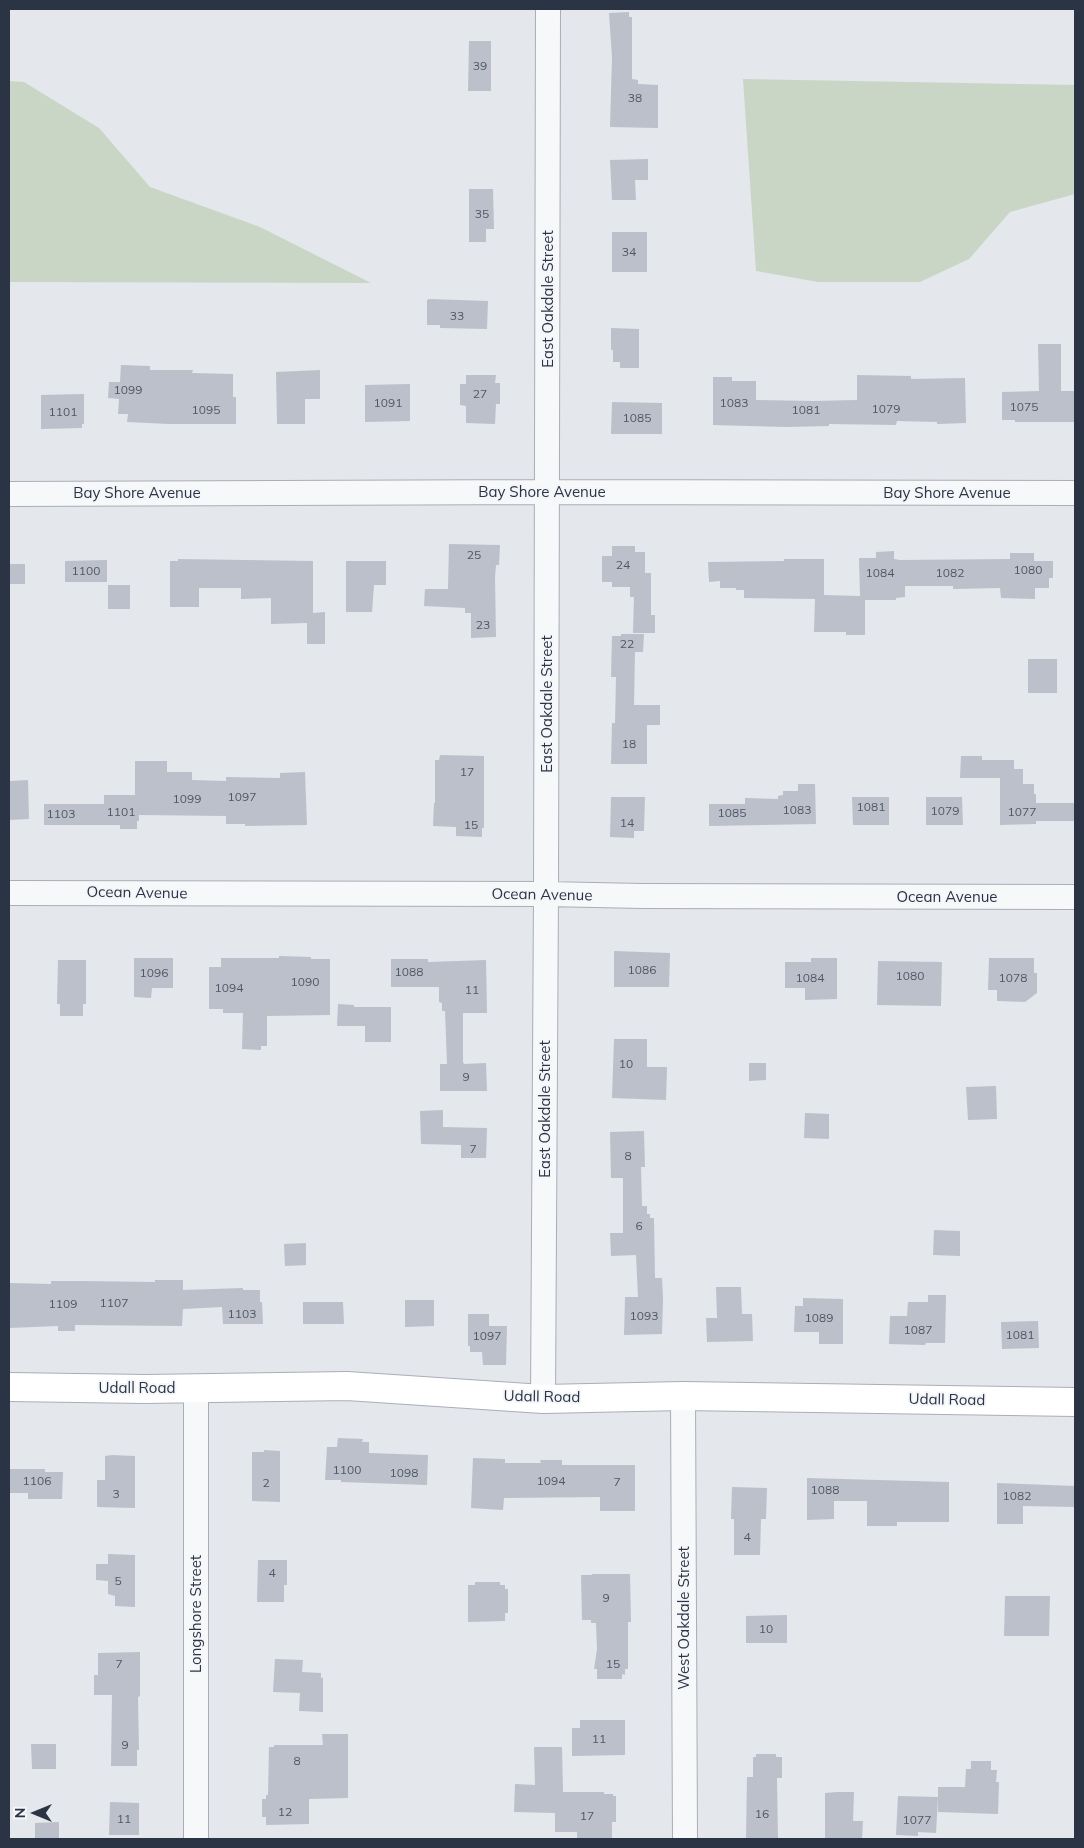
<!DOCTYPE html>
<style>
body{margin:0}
#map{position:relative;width:1084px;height:1848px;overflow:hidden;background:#e4e7ec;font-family:Mulish,sans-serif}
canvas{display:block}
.frame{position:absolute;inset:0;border:10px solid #2b3445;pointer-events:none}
.north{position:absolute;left:10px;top:1788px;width:50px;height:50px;-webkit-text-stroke:4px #f4f6f9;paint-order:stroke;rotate:270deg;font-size:14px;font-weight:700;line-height:20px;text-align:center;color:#2b3445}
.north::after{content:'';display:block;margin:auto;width:18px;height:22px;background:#2b3445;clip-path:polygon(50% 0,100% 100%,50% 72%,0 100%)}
</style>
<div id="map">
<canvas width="1084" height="1848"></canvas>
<div class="frame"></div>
<div class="north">N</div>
</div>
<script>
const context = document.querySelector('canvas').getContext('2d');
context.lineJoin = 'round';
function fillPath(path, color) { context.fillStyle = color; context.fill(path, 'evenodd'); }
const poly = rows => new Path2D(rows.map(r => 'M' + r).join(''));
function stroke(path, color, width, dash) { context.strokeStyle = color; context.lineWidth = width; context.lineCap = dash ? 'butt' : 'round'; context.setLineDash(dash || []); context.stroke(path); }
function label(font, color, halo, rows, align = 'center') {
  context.font = font + ' Mulish,sans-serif'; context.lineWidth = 4; context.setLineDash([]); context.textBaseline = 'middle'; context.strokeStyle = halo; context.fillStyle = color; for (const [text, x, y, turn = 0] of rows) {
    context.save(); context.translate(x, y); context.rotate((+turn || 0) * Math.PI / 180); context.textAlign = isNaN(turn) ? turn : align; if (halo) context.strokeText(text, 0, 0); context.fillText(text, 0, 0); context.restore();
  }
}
fillPath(poly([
 [743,79,1075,85,1075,194,1010,212,969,259,920,282,818,282,756,271],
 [9,81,24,82,99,128,150,187,260,227,371,283,9,282]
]), '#c9d6c5');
fillPath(poly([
 [629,12,629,17,632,17,632,79,638,80,638,84,658,85,658,128,610,127,612,57,609,13],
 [469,41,491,41,491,91,468,91],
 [648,159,648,180,635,180,636,200,612,200,610,160],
 [469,189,493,189,494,229,486,229,486,242,469,242],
 [612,232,647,232,647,272,612,272],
 [429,299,488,301,487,329,440,328,440,325,427,325,427,300],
 [611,328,639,329,639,368,620,368,620,362,613,362,613,350,611,350],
 [1038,344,1061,344,1061,391,1075,391,1075,422,1015,422,1015,420,1002,420,1002,392,1039,391],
 [121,365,150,366,150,370,193,370,192,373,233,374,233,397,236,397,236,424,169,424,127,422,128,414,118,414,119,399,108,398,109,382,120,382],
 [320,370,320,399,305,399,305,424,277,424,276,372],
 [466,375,496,375,495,383,500,383,500,404,496,404,495,424,466,423,466,406,460,405,460,384,466,384],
 [857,375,911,376,911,379,965,378,966,423,937,424,937,422,897,421,896,425,829,424,829,426,786,427,713,425,713,377,732,377,732,381,756,381,756,400,813,401,857,400],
 [410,384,410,421,365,422,365,385],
 [84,394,84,424,82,424,82,428,41,429,41,395],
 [612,402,662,403,662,434,611,434],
 [449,544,500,545,499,565,496,565,495,577,496,637,471,638,471,613,465,613,465,608,424,606,425,589,448,589],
 [612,546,635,546,635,552,645,552,645,573,651,573,651,615,655,615,655,633,633,633,634,597,630,597,630,587,612,587,612,582,602,582,602,556,612,556],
 [894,551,894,559,900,560,1010,559,1010,553,1034,553,1034,561,1053,561,1053,578,1049,578,1049,588,1035,588,1035,599,1001,598,1000,588,953,589,953,586,905,586,905,597,896,598,896,600,865,600,865,635,846,635,846,632,814,632,815,599,744,598,744,590,736,590,736,588,720,588,720,581,709,582,708,562,784,561,784,559,824,559,824,595,860,596,859,558,876,558,876,552],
 [178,559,313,561,313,613,325,612,325,644,307,644,307,623,271,624,271,598,241,599,241,588,199,588,199,607,170,607,170,561,178,561],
 [107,560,107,582,65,582,65,561],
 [346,561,386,561,386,585,374,585,372,612,346,612],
 [9,564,25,564,25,584,9,584],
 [108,585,130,585,130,609,108,609],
 [621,634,644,634,643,652,635,652,634,705,660,705,660,725,647,725,647,764,611,764,612,723,615,723,616,677,611,677,612,636,621,636],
 [1028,659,1057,659,1057,693,1028,693],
 [440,755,484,756,484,828,482,828,482,837,456,836,456,827,433,826,434,803,435,803,435,760,439,760],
 [961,756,982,756,982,760,1014,760,1014,769,1023,769,1023,784,1034,784,1034,794,1036,794,1036,803,1075,803,1075,821,1036,821,1036,824,1000,825,1000,778,960,778],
 [135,761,167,761,167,772,192,772,192,780,226,781,226,777,280,778,280,773,305,772,307,825,245,826,245,824,226,824,226,816,139,815,139,821,137,821,137,829,120,829,120,825,44,825,44,804,104,804,104,795,135,795],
 [28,780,29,819,9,820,9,781],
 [798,784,815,784,816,824,709,826,709,804,745,804,745,798,778,799,778,796,783,795,783,791,798,791],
 [611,797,645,797,644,831,634,831,634,838,610,837],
 [852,797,889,797,889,825,853,825],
 [926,797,962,797,963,825,926,825],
 [614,951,670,953,669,987,614,987],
 [279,956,311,957,311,959,330,959,330,1015,267,1016,267,1046,261,1046,261,1050,242,1049,243,1013,223,1013,223,1009,209,1009,209,967,221,967,221,958,279,958],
 [134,958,173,958,173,988,152,988,151,998,134,997],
 [811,958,837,958,837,999,805,1000,805,988,785,988,785,962,811,962],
 [989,958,1034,958,1034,973,1037,973,1037,993,1025,1002,997,1001,997,990,988,990],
 [391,959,428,959,428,962,486,960,487,1013,463,1013,463,1062,464,1064,486,1063,487,1091,440,1091,440,1064,447,1064,445,1011,442,1011,442,1003,439,1002,439,987,391,987],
 [58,960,86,960,86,1004,83,1004,83,1016,60,1016,60,1004,57,1004],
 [878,961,942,962,941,1006,877,1005],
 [338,1004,354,1005,354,1007,391,1007,391,1042,365,1042,365,1026,337,1026],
 [614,1039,647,1039,647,1067,667,1067,666,1100,612,1098],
 [749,1063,766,1063,766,1080,749,1081],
 [996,1086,997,1119,968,1120,966,1087],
 [443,1110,443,1127,487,1128,486,1158,461,1158,461,1145,421,1144,420,1111],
 [805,1113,829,1114,829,1139,804,1138],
 [644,1131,645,1167,641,1167,642,1206,647,1206,647,1214,650,1214,650,1218,654,1218,655,1278,662,1278,663,1298,662,1334,624,1335,625,1297,638,1297,636,1255,611,1256,610,1233,623,1233,623,1178,611,1178,610,1132],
 [934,1230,960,1231,960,1256,933,1255],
 [306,1243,306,1265,285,1266,284,1244],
 [155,1280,183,1280,183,1290,243,1288,243,1290,260,1290,260,1302,262,1302,263,1324,223,1324,222,1307,183,1309,182,1326,75,1325,75,1331,58,1331,58,1326,9,1328,9,1283,51,1284,51,1281,80,1281,155,1282],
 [716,1287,741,1287,742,1314,752,1314,753,1341,707,1342,706,1318,717,1318],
 [928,1295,946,1295,945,1343,926,1343,925,1345,889,1344,890,1316,907,1316,908,1302,928,1302],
 [803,1298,843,1299,843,1344,819,1344,819,1332,794,1332,795,1306,803,1306],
 [405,1300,434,1300,434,1326,405,1327],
 [303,1302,343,1302,344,1324,303,1324],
 [468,1314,489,1314,489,1326,507,1326,506,1365,483,1365,482,1352,470,1352,470,1346,468,1346],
 [1038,1321,1039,1348,1002,1349,1001,1322],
 [338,1438,363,1439,362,1442,369,1442,369,1453,428,1455,427,1485,341,1482,341,1480,325,1480,327,1447,337,1447],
 [264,1450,280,1451,280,1502,252,1501,252,1452,264,1452],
 [112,1455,135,1456,135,1508,97,1507,97,1480,105,1480,105,1456],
 [473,1458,505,1459,505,1463,541,1463,540,1460,562,1460,562,1465,635,1465,635,1511,600,1511,600,1497,504,1498,503,1510,471,1508],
 [10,1469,45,1469,45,1472,63,1472,62,1499,28,1499,28,1493,10,1493],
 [807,1478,949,1482,949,1522,897,1522,897,1526,867,1526,867,1501,834,1501,834,1519,807,1520],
 [997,1483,1075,1486,1075,1507,1023,1506,1023,1524,997,1524],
 [732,1487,767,1488,766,1519,761,1519,760,1555,734,1555,734,1519,731,1519],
 [108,1554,135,1555,135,1607,115,1606,115,1596,108,1594,108,1581,96,1580,96,1564,108,1564],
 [258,1560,287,1560,287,1585,284,1585,284,1602,257,1602],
 [592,1574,630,1574,631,1622,628,1622,628,1669,625,1669,625,1675,622,1674,622,1679,597,1679,597,1669,594,1669,597,1649,596,1623,591,1623,591,1620,582,1620,581,1575,592,1575],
 [475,1582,500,1582,500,1585,505,1585,505,1589,508,1589,508,1613,505,1613,505,1621,468,1622,468,1585,475,1585],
 [1005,1596,1050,1596,1049,1636,1004,1636],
 [787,1615,787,1643,746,1643,746,1616],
 [140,1652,140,1696,138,1697,139,1750,137,1750,137,1766,111,1766,112,1695,94,1695,94,1675,98,1675,98,1653],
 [275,1659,303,1660,302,1672,321,1673,321,1678,323,1678,323,1712,299,1711,300,1693,273,1692],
 [580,1720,625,1720,625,1755,572,1756,572,1728,580,1728],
 [322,1734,348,1734,348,1798,309,1799,309,1824,266,1825,266,1817,262,1817,262,1799,266,1799,266,1795,268,1795,269,1747,274,1747,274,1745,323,1745],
 [31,1744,56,1744,56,1769,32,1769],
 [534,1747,562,1747,563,1792,604,1792,604,1794,613,1794,613,1796,616,1796,616,1822,612,1822,612,1839,577,1839,577,1832,555,1832,555,1813,514,1812,515,1784,535,1785],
 [756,1754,776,1754,776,1757,782,1757,782,1778,777,1778,778,1839,746,1839,747,1777,753,1777,753,1757,756,1757],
 [971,1761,991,1761,991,1770,997,1770,996,1782,999,1782,998,1814,938,1812,938,1787,965,1787,966,1769,971,1769],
 [837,1792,854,1792,853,1821,863,1821,862,1839,825,1838,825,1793],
 [898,1796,938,1797,936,1833,918,1832,918,1836,896,1835],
 [110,1802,139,1803,139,1835,109,1835],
 [59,1822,59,1839,35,1839,35,1823]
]), '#bbc0ca');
const street = poly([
 [9,494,547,492,1075,493],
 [9,893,546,894,642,896,1075,897],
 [196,1389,196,1839],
 [683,1396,685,1839],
 [543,1399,546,894,548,9]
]);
const secondary = poly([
 [9,1387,145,1389,347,1386,543,1399,683,1396,1075,1402]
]);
stroke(street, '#a9aeb7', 26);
stroke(secondary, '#a9aeb7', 30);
stroke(street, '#f7f8fa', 24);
stroke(secondary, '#fff', 28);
label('12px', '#4f5766', null, [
 ["39",480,66],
 ["38",635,98],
 ["35",482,214],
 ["34",629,252],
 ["33",457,316],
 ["1099",128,390],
 ["27",480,394],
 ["1091",388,403],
 ["1083",734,403],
 ["1075",1024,407],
 ["1079",886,409],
 ["1095",206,410],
 ["1081",806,410],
 ["1101",63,412],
 ["1085",637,418],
 ["25",474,555],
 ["24",623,565],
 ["1080",1028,570],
 ["1100",86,571],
 ["1084",880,573],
 ["1082",950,573],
 ["23",483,625],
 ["22",627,644],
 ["18",629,744],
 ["17",467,772],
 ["1097",242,797],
 ["1099",187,799],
 ["1081",871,807],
 ["1083",797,810],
 ["1079",945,811],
 ["1101",121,812],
 ["1077",1022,812],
 ["1085",732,813],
 ["1103",61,814],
 ["14",627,823],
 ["15",471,825],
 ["1086",642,970],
 ["1088",409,972],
 ["1096",154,973],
 ["1080",910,976],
 ["1084",810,978],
 ["1078",1013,978],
 ["1090",305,982],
 ["1094",229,988],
 ["11",472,990],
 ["10",626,1064],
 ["9",466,1077],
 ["7",473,1149],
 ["8",628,1156],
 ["6",639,1226],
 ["1107",114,1303],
 ["1109",63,1304],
 ["1103",242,1314],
 ["1093",644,1316],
 ["1089",819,1318],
 ["1087",918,1330],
 ["1081",1020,1335],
 ["1097",487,1336],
 ["1100",347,1470],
 ["1098",404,1473],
 ["1106",37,1481],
 ["1094",551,1481],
 ["7",617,1482],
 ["2",266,1483],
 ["1088",825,1490],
 ["3",116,1494],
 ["1082",1017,1496],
 ["4",747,1537],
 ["4",272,1573],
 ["5",118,1581],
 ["9",606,1598],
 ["10",766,1629],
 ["7",119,1664],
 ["15",613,1664],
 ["11",599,1739],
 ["9",125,1745],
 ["8",297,1761],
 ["12",285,1812],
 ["16",762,1814],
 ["17",587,1816],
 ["11",124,1819],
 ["1077",917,1820]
]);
label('15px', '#2b3445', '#f4f6f9', [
 ["East Oakdale Street",548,299,-90],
 ["Bay Shore Avenue",542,492],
 ["Bay Shore Avenue",137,493],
 ["Bay Shore Avenue",947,493],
 ["East Oakdale Street",547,704,-90],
 ["Ocean Avenue",137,893,1],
 ["Ocean Avenue",542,895,1],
 ["Ocean Avenue",947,897],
 ["East Oakdale Street",545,1109,-90],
 ["Udall Road",137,1388],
 ["Udall Road",542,1397,1],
 ["Udall Road",947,1400,1],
 ["Longshore Street",196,1614,-90],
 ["West Oakdale Street",684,1618,-90]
]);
</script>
